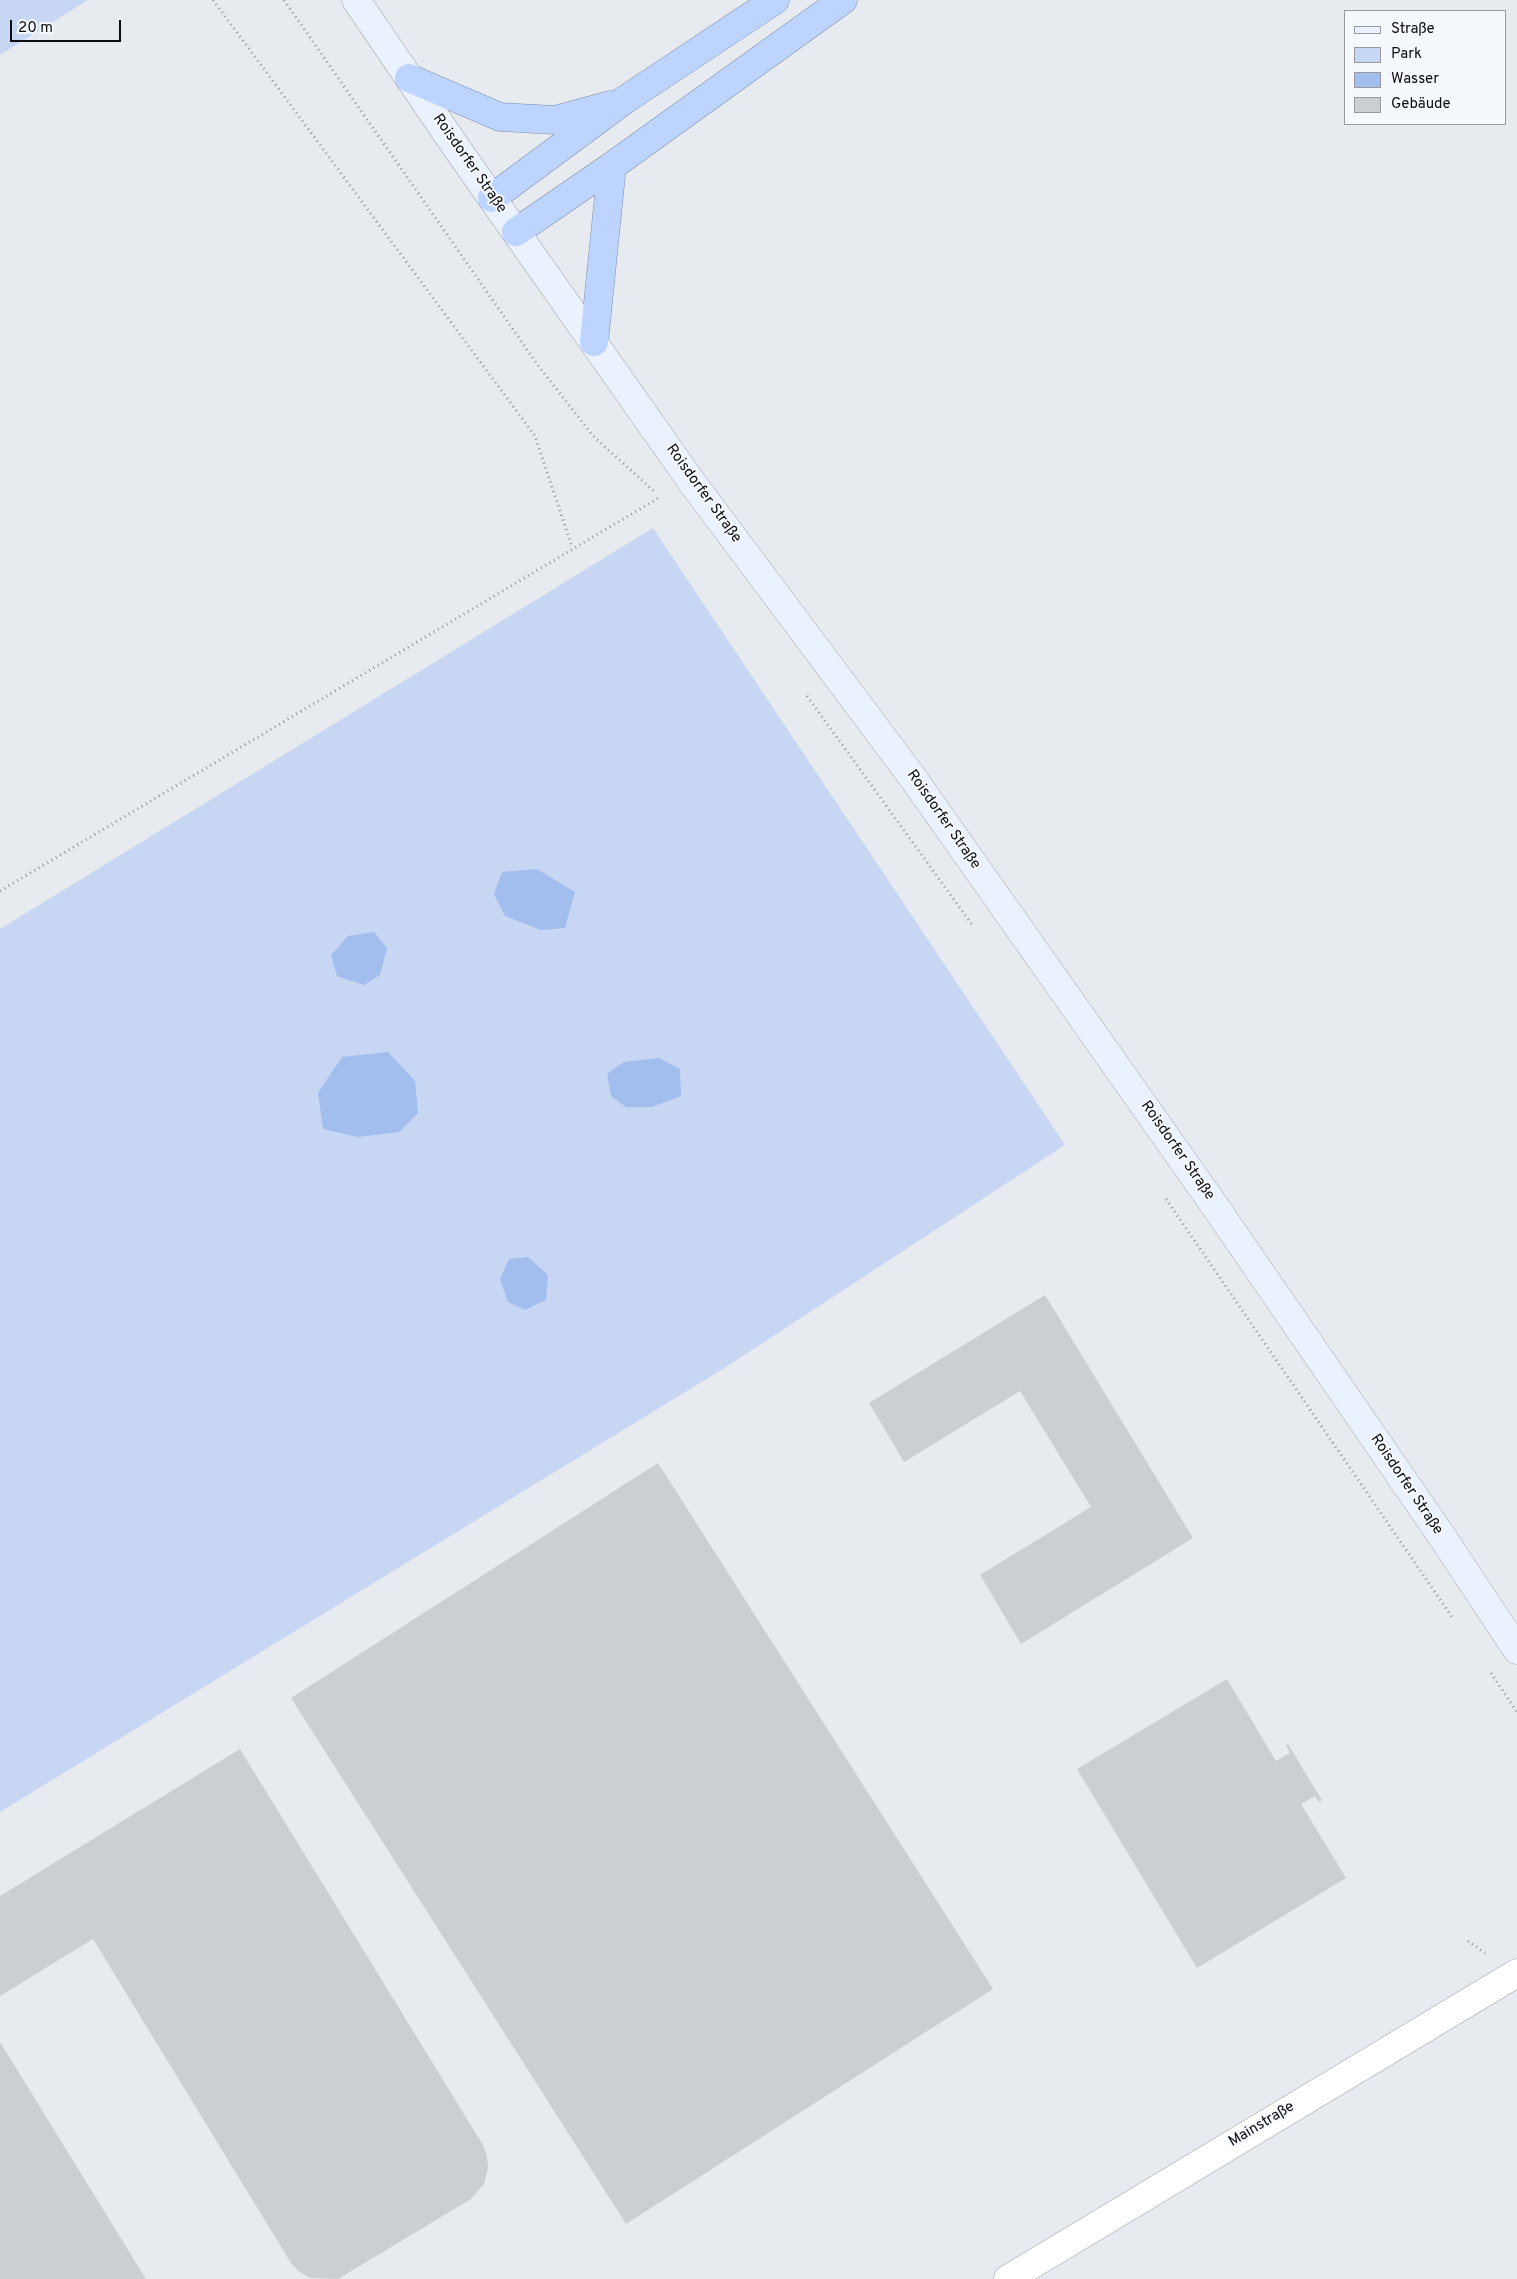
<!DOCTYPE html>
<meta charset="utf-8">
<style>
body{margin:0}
#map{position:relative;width:1517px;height:2279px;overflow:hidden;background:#e7eaef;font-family:Overpass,sans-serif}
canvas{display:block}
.legend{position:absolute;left:1344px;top:10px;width:162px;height:115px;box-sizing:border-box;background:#f5f8fc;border:1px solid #989a9d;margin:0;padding:6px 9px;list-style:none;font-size:15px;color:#0c0d0f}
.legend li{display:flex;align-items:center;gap:10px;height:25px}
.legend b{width:25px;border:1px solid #989a9d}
.scale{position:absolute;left:10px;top:20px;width:111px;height:22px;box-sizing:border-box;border:2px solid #0c0d0f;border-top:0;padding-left:6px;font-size:15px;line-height:18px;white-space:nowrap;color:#0c0d0f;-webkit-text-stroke:4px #f5f8fc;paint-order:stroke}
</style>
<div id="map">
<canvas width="1517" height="2279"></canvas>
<ul class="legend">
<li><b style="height:6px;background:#ebf2ff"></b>Straße</li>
<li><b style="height:14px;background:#c7d6f2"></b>Park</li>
<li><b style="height:14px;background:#a2beef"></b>Wasser</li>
<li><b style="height:14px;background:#cbced2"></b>Gebäude</li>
</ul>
<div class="scale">20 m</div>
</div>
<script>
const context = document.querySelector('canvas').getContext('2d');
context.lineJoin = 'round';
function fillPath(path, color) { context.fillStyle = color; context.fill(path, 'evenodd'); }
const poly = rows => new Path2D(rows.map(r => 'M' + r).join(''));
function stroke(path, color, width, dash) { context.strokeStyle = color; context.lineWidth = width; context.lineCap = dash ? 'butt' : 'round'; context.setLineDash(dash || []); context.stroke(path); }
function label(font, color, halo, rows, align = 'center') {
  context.font = font + ' Overpass,sans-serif'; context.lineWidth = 4; context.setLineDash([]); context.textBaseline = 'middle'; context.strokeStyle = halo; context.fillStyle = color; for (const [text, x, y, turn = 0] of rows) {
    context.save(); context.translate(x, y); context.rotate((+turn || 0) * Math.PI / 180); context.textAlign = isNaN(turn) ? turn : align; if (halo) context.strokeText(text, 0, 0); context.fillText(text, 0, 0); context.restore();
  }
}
fillPath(poly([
 [0,0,88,0,0,55],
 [653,528,1065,1145,726,1367,0,1812,0,929]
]), '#c7d6f2');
fillPath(poly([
 [537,869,575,892,565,928,541,930,505,916,494,894,502,872],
 [374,932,387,948,380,975,364,985,337,976,331,955,348,936],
 [388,1052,415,1081,418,1113,399,1132,358,1137,323,1129,318,1093,342,1057],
 [659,1058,680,1069,681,1096,652,1107,626,1107,611,1096,607,1074,624,1062],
 [528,1257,548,1275,546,1300,525,1310,508,1302,500,1279,509,1259]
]), '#a2beef');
fillPath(poly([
 [1045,1295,1193,1538,1021,1644,980,1575,1091,1507,1020,1391,904,1462,869,1403],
 [658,1463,993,1989,626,2224,291,1698],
 [1227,1679,1276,1761,1290,1753,1286,1746,1288,1744,1306,1774,1322,1800,1319,1802,1315,1796,1301,1804,1346,1878,1197,1968,1077,1769],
 [240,1749,483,2145,487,2157,488,2168,484,2184,471,2199,338,2279,311,2278,299,2272,291,2263,93,1939,0,1996,0,1896],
 [0,2042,146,2279,0,2279]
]), '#cbced2');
const street = poly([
 [1008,2279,1517,1973]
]);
const secondary = poly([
 [356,0,458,150,691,481,913,778,1212,1202,1443,1538,1517,1650]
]);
const highway = poly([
 [409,78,500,117,555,120,610,105],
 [492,198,623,101,775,0],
 [516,232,612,166,843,0],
 [594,342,612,166]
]);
stroke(street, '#a5a7ac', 29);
stroke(secondary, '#a5a7ac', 29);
stroke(highway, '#7e8eaa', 29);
stroke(poly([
 [213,0,535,436,572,547],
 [284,0,537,364,593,436,656,493],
 [807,696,973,926],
 [0,891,660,497],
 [1166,1199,1452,1617],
 [1491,1673,1517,1712],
 [1468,1941,1485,1953]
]), '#939599', 3, [1, 4]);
stroke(street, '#fff', 28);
stroke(secondary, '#ebf2ff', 28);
stroke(highway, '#bcd4fe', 28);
label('15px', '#0c0d0f', '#f5f8fc', [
 ["Roisdorfer Straße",469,164,55],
 ["Roisdorfer Straße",703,494,54],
 ["Roisdorfer Straße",943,820,55],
 ["Roisdorfer Straße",1177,1151,55],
 ["Roisdorfer Straße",1406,1485,56],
 ["Mainstraße",1262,2125,-31]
]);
</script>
